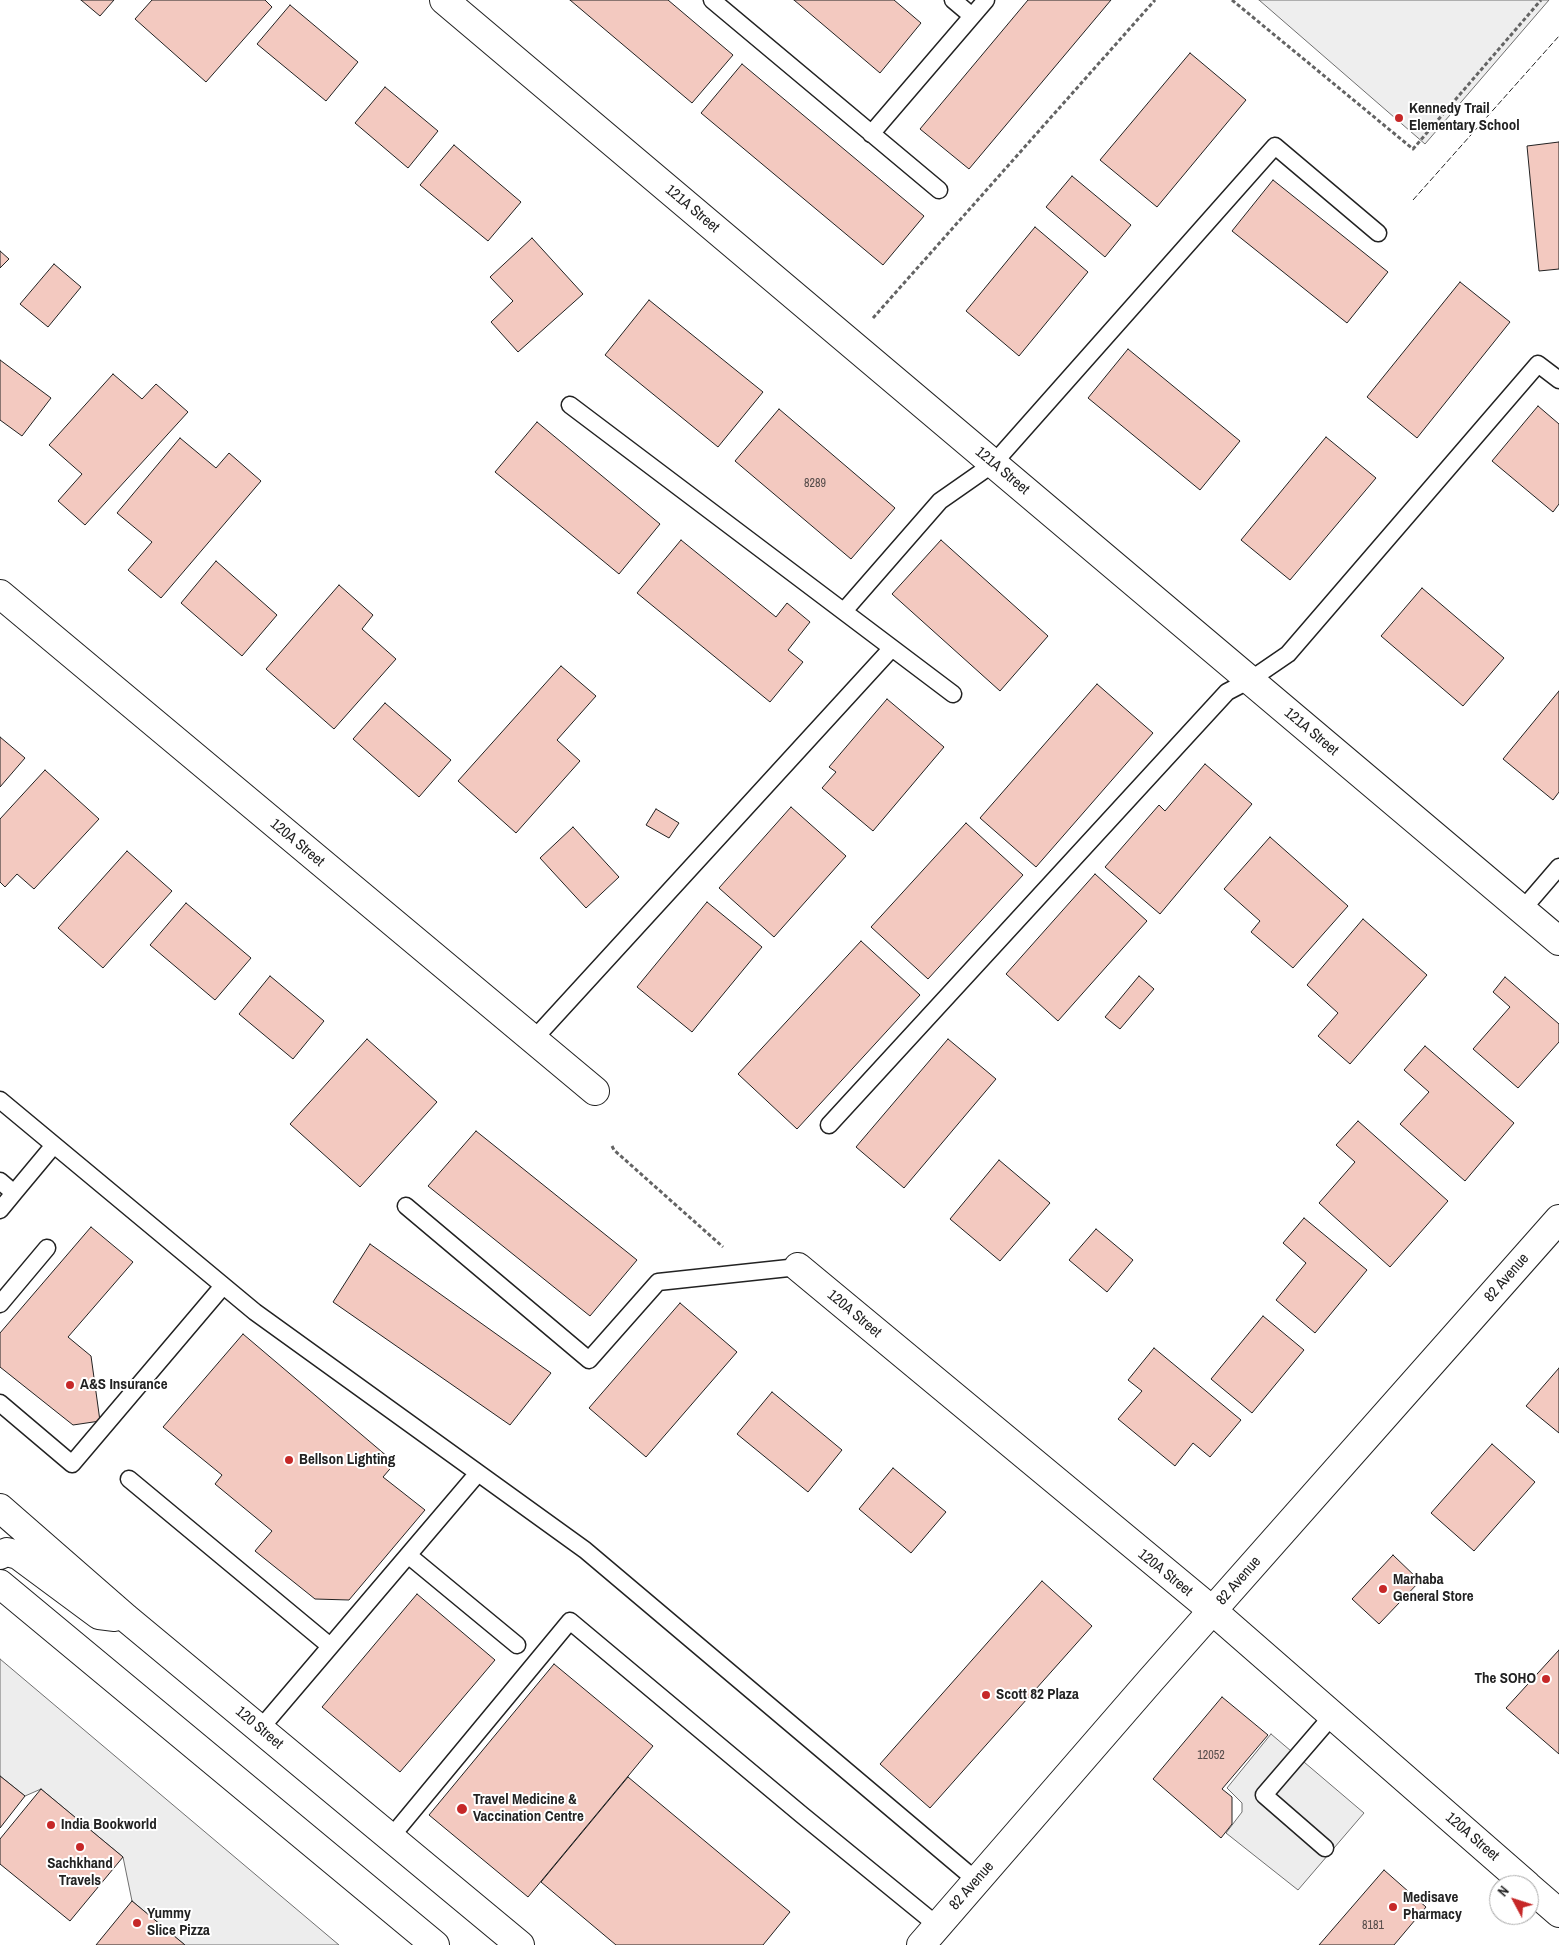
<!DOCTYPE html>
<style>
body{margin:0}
#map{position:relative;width:1559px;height:1945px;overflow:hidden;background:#fff;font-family:"Archivo Narrow",sans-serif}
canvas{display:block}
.north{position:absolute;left:1489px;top:1875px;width:50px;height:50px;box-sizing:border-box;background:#fff;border:1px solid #a7a7a7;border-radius:50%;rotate:310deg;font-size:14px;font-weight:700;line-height:20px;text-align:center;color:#222}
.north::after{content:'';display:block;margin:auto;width:18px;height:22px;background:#c62828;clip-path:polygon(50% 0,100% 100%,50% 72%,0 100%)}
</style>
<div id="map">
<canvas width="1559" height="1945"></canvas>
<div class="north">N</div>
</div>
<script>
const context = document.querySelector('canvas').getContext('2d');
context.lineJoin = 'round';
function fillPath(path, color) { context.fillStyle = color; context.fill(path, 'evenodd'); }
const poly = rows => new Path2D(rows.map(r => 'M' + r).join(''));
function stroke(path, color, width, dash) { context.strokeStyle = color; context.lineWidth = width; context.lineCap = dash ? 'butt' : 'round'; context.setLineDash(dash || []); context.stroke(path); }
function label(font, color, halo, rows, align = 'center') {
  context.font = font + ' "Archivo Narrow",sans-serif'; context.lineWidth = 4; context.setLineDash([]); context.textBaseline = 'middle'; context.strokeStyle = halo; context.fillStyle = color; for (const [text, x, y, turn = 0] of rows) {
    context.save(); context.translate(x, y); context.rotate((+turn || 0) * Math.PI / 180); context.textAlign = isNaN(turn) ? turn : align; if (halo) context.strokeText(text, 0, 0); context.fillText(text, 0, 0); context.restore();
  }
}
const green = poly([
 [1259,0,1549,0,1425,144,1259,0]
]);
fillPath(green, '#eee');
stroke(green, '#6f6f6f', 1);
const parking = poly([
 [0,1659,339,1945,185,1945,132,1901,123,1857,41,1789,25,1796,0,1776,0,1659],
 [1271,1734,1364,1813,1298,1890,1226,1833,1242,1812,1242,1803,1227,1788,1271,1734]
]);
fillPath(parking, '#ededed');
stroke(parking, '#6f6f6f', 1);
const building = poly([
 [81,0,114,0,100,16,81,0],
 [152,0,265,0,272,7,206,82,135,19,152,0],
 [570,0,668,0,733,55,692,103,570,0],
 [794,0,894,0,921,23,880,73,794,0],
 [1028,0,1111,0,969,169,920,129,1028,0],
 [290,5,358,62,326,101,257,44,290,5],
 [1190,53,1246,100,1157,207,1100,160,1190,53],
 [742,64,924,216,883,265,701,113,742,64],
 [385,87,438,131,408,168,355,123,385,87],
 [1559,142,1559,269,1539,271,1527,146,1559,142],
 [454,145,521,202,488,241,420,185,454,145],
 [1072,176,1131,225,1105,257,1046,207,1072,176],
 [1273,180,1388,272,1347,323,1232,231,1273,180],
 [1035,227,1088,272,1019,356,966,311,1035,227],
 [532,238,583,294,518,352,491,322,513,301,490,277,532,238],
 [0,251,9,259,0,268,0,251],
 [54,264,81,287,48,327,20,304,54,264],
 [1460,282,1510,322,1417,438,1367,397,1460,282],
 [649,300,763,392,718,447,605,355,649,300],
 [1128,349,1240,441,1200,490,1088,398,1128,349],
 [0,360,51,398,22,436,0,420,0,360],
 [113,374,142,399,156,384,188,412,85,525,58,501,82,474,49,445,113,374],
 [1538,406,1559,424,1559,504,1553,512,1492,461,1538,406],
 [779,409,895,508,851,559,735,461,779,409],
 [537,422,660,524,619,574,495,472,537,422],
 [1326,437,1376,478,1290,580,1241,540,1326,437],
 [180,438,216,468,229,453,261,481,161,598,128,570,152,542,117,513,180,438],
 [681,540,776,617,787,603,810,622,788,650,803,662,770,702,637,593,681,540],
 [941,540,1048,636,1000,691,892,594,941,540],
 [216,561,277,615,242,656,181,603,216,561],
 [339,585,373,615,362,629,396,659,334,729,266,669,339,585],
 [1422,588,1504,658,1463,706,1381,636,1422,588],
 [561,666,596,696,557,740,580,761,516,833,458,781,561,666],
 [1097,684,1153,733,1036,867,980,818,1097,684],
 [1559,691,1559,792,1553,800,1503,759,1559,691],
 [887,699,944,747,873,831,822,788,836,772,829,767,887,699],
 [385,703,451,760,419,797,353,739,385,703],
 [0,737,25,758,0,787,0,737],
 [1205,764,1252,804,1160,914,1105,867,1159,805,1165,811,1205,764],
 [45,770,99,819,34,889,17,874,5,887,0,882,0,819,45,770],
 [791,807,846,856,774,937,719,888,791,807],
 [656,809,679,823,669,838,646,825,656,809],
 [966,823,1023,875,928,979,871,927,966,823],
 [573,827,619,877,586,908,540,858,573,827],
 [1270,837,1348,906,1293,968,1251,932,1260,921,1224,889,1270,837],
 [127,851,172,891,103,968,58,928,127,851],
 [1095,874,1147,921,1058,1021,1006,974,1095,874],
 [707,902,762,947,692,1032,637,987,707,902],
 [186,903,251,958,215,1000,150,945,186,903],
 [1363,919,1427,975,1350,1064,1318,1036,1338,1013,1307,985,1363,919],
 [861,941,920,995,797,1129,738,1074,861,941],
 [270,976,324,1021,293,1059,239,1014,270,976],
 [1139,976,1154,989,1120,1029,1105,1017,1139,976],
 [1505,977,1559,1024,1559,1042,1518,1088,1473,1049,1510,1007,1493,992,1505,977],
 [367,1039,437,1102,360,1187,290,1124,367,1039],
 [948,1039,996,1079,904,1188,856,1147,948,1039],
 [1425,1046,1514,1123,1465,1181,1400,1124,1429,1092,1404,1070,1425,1046],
 [1358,1121,1448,1201,1390,1267,1319,1203,1355,1162,1336,1145,1358,1121],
 [476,1131,637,1260,590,1316,428,1186,476,1131],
 [999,1160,1050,1203,1000,1261,950,1219,999,1160],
 [1304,1218,1367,1270,1315,1333,1276,1300,1306,1263,1283,1243,1304,1218],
 [91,1227,133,1262,68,1337,91,1356,100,1421,73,1425,0,1367,0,1333,91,1227],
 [1096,1229,1133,1260,1107,1292,1069,1260,1096,1229],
 [370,1244,551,1373,510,1425,333,1302,370,1244],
 [680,1303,737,1352,646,1457,589,1408,680,1303],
 [1263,1316,1304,1350,1252,1413,1211,1379,1263,1316],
 [243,1334,395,1463,383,1477,425,1510,349,1600,315,1599,255,1551,272,1531,215,1484,222,1475,163,1427,243,1334],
 [1154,1348,1241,1420,1210,1457,1193,1443,1175,1466,1118,1419,1142,1391,1128,1380,1154,1348],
 [1559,1368,1559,1433,1526,1406,1559,1368],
 [772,1392,842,1450,808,1492,737,1434,772,1392],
 [1492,1444,1535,1482,1474,1551,1431,1513,1492,1444],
 [893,1468,946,1512,911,1553,859,1509,893,1468],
 [1393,1555,1420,1581,1379,1624,1352,1599,1393,1555],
 [1042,1581,1092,1626,930,1808,880,1764,1042,1581],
 [417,1594,495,1660,400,1772,322,1707,417,1594],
 [1559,1650,1559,1754,1506,1708,1559,1650],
 [554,1664,653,1746,528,1897,429,1815,554,1664],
 [1222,1697,1268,1735,1222,1789,1232,1797,1232,1824,1221,1838,1153,1779,1222,1697],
 [0,1776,25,1796,0,1828,0,1776],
 [628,1777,790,1912,763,1945,616,1945,541,1882,628,1777],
 [41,1789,123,1857,70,1921,0,1864,0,1839,41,1789],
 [1384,1870,1426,1907,1394,1945,1319,1945,1384,1870],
 [132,1901,185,1945,96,1945,132,1901]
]);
fillPath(building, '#f3c9c0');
stroke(building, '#222', 1);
const lane = poly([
 [712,0,939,190],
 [953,0,972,16],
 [871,134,986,0],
 [570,405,953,694],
 [844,611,940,501,993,464,1275,146,1378,233],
 [1522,910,1559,867],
 [533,1040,892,648],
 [0,1100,255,1312,585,1550,977,1881],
 [829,1125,1227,692,1250,680,1288,654,1538,364,1559,380],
 [0,1181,14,1193,0,1210],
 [14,1193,54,1145],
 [406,1206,589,1360,658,1282,798,1267],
 [0,1304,47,1248],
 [0,1403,72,1464,223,1286],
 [129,1479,330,1646],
 [408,1555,517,1645],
 [260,1729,478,1473],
 [391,1837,570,1621,802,1815,938,1926],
 [1325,1848,1264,1795,1332,1716]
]);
const street = poly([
 [444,0,1559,941],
 [0,594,595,1091],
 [798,1267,1213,1611]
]);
const secondary = poly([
 [0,1508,126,1618,520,1945],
 [0,1555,7,1552,18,1555,99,1615,115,1617],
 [0,1584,435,1945],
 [1213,1611,1527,1885],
 [1529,1887,1559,1913],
 [921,1945,1150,1681,1559,1219]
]);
stroke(lane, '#222', 19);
stroke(street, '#222', 30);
stroke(secondary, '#222', 30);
stroke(poly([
 [1232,0,1413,149,1541,0],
 [873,318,1155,0],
 [612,1146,614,1150,723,1247]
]), '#646464', 3, [4, 2.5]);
stroke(lane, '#fff', 16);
stroke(street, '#fff', 28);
stroke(secondary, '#fff', 28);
stroke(poly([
 [1413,200,1559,36]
]), '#222', 1, [6, 2.5]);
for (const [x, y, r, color] of [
 [1399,118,5,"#c62828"],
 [70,1385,5,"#c62828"],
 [289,1460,5,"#c62828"],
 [1383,1589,5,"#c62828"],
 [1546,1679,5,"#c62828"],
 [986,1695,5,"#c62828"],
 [462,1809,6,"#c62828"],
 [51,1825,5,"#c62828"],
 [80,1847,5,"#c62828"],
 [1393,1907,5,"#c62828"],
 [137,1923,5,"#c62828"]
]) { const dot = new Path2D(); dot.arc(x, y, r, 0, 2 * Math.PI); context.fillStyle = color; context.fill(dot); stroke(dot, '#fff', 2); }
label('12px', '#564c4a', null, [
 ["8289",815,484],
 ["12052",1211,1756],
 ["8181",1373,1926]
]);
label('bold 15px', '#222', '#fff', [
 ["Kennedy Trail",1409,109],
 ["Elementary School",1409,126],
 ["A&S Insurance",80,1385],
 ["Bellson Lighting",299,1460],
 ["Marhaba",1393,1580],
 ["General Store",1393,1597],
 ["The SOHO",1536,1679,"right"],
 ["Scott 82 Plaza",996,1695],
 ["Travel Medicine &",473,1800],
 ["Vaccination Centre",473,1817],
 ["India Bookworld",61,1825],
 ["Sachkhand",80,1864,"center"],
 ["Travels",80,1881,"center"],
 ["Medisave",1403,1898],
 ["Pharmacy",1403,1915],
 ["Yummy",147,1914],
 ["Slice Pizza",147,1931]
], 'left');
label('15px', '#222', '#fff', [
 ["121A Street",692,209,40],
 ["121A Street",1002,471,40],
 ["121A Street",1311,732,40],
 ["120A Street",297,843,40],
 ["82 Avenue",1507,1278,-49],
 ["120A Street",854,1314,40],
 ["120A Street",1165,1573,39],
 ["82 Avenue",1239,1581,-49],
 ["120 Street",259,1728,40],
 ["120A Street",1472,1837,41],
 ["82 Avenue",972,1886,-49]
]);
</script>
